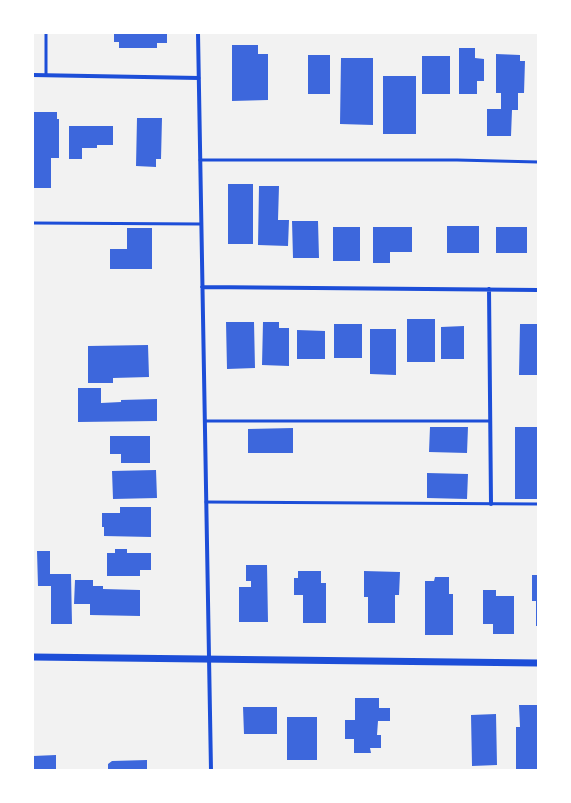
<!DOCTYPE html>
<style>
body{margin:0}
#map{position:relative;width:571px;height:803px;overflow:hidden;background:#f2f2f2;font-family:"Noto Serif",serif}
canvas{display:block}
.frame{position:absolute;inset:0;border:34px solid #fff;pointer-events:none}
</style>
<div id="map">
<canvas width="571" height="803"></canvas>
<div class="frame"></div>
</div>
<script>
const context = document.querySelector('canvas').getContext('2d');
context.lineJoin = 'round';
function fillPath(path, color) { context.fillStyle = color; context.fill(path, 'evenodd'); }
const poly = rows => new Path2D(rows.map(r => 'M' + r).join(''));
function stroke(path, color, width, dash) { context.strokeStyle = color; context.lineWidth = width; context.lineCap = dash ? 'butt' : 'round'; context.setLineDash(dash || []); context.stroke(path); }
fillPath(poly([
 [114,33,167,33,167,43,157,43,157,48,119,48,119,42,114,42],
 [232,45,258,45,258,54,268,54,268,100,232,101],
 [459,48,475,48,475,58,484,59,484,81,477,81,477,94,459,94],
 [496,54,520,55,520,61,525,61,524,93,518,93,518,110,512,110,511,136,487,136,487,109,501,109,501,93,496,93],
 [308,55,330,55,330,94,308,94],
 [422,56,450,56,450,94,422,94],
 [341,58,373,58,373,125,340,124],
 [383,76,416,76,416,134,383,134],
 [33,112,57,112,57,119,59,119,59,158,51,158,51,188,33,188],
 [137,118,162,118,161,159,156,159,156,167,136,166],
 [69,126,113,126,113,145,97,145,97,148,82,148,82,159,69,159],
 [228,184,253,184,253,244,228,244],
 [259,186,279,186,278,220,289,220,288,246,258,245],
 [292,221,318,221,319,258,293,258],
 [447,226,479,226,479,253,447,253],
 [333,227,360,227,360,261,333,261],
 [373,227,412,227,412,252,390,252,390,263,373,263],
 [496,227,527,227,527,253,496,253],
 [127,228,152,228,152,269,110,269,110,249,127,249],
 [407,319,435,319,435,362,407,362],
 [226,322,254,322,255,368,227,369],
 [263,322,279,322,279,328,289,328,289,366,262,365],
 [334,324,362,324,362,358,334,358],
 [520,324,538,324,538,375,519,375],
 [464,326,464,359,441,359,441,327],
 [370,329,396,329,396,375,370,374],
 [297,330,325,331,325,359,297,359],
 [148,345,149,377,113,378,113,383,88,383,88,346],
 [78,388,101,388,101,403,121,402,121,400,157,399,157,421,78,422],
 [430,427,468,427,467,453,429,452],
 [515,427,538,427,538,499,515,499],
 [293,428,293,453,248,453,248,429],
 [110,436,150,436,150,463,121,463,121,454,110,454],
 [156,470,157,498,113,499,112,471],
 [427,473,468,474,467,499,427,498],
 [120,507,151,507,151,537,104,536,104,527,102,527,102,513,120,513],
 [115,549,127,549,127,553,151,553,151,570,140,570,140,576,107,576,107,553,115,553],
 [37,551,50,551,50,574,71,574,72,624,51,624,51,586,38,586],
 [246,565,267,565,268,622,239,622,239,587,251,587,251,581,246,581],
 [298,571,321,571,321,583,326,583,326,623,303,623,303,595,294,595,294,578,298,578],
 [364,571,400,572,399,595,395,595,395,623,368,623,368,597,364,597],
 [532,575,538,575,538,626,536,626,536,601,532,601],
 [435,577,449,577,449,594,453,594,453,635,425,635,425,581,434,581],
 [75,580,93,580,93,586,103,586,103,589,140,590,140,616,90,615,90,604,74,604],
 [483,590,496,590,496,596,514,596,514,634,493,634,493,624,483,624],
 [355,698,379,698,379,708,390,708,390,721,378,721,377,735,381,735,381,748,370,748,371,753,354,753,354,739,345,739,345,720,355,720],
 [519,705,538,705,538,769,516,769,516,727,520,727],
 [243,707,277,707,277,734,244,734],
 [496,714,497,765,472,766,471,715],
 [287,717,317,717,317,760,287,760],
 [56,755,56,770,33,770,33,756],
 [147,760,147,770,108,770,108,764,112,761]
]), '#3d67dc');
stroke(poly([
 [46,33,46,75],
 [200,160,457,160,538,162],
 [33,223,201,224],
 [205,421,490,421],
 [206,502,538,504]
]), '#1d4ed8', 3);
stroke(poly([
 [198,33,211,770],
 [33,75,199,78],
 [202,287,538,290],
 [489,289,491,504]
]), '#1d4ed8', 4);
stroke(poly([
 [33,657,538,663]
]), '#1d4ed8', 7);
</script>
